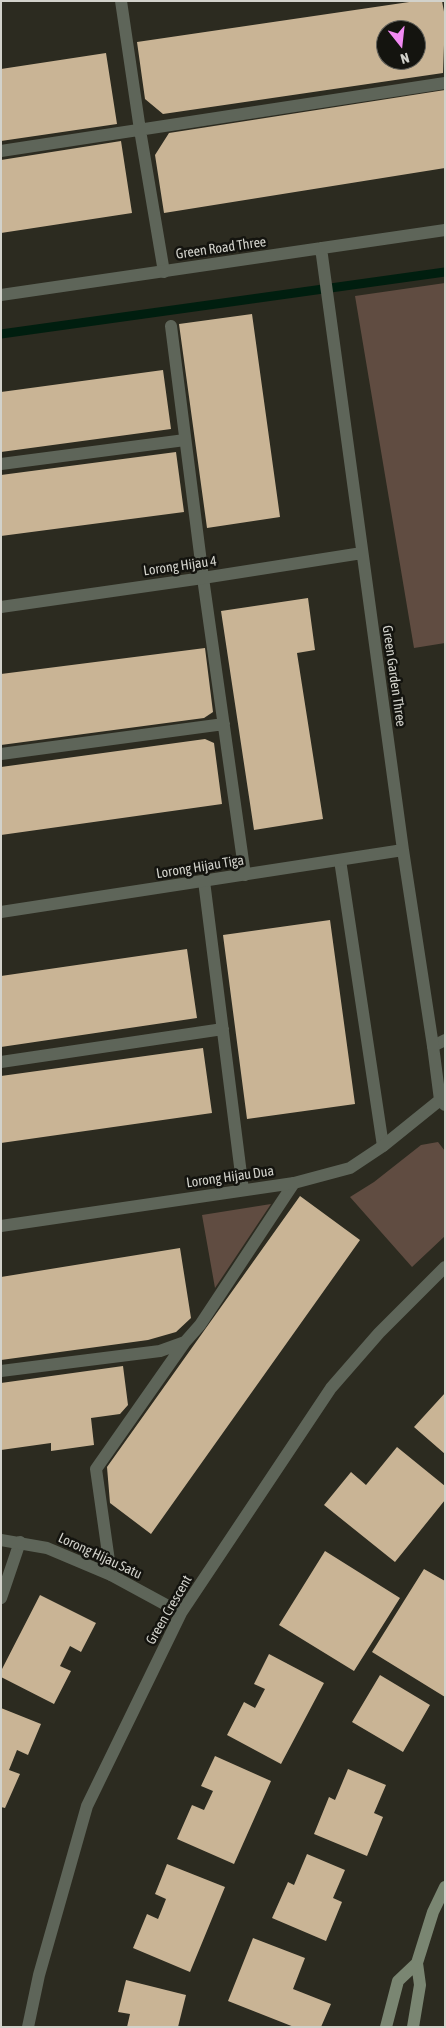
<!DOCTYPE html>
<style>
body{margin:0}
#map{position:relative;width:446px;height:2028px;overflow:hidden;background:#2c2b20;font-family:"Asap Condensed",sans-serif}
canvas{display:block}
.frame{position:absolute;inset:0;border:2px solid #d2d2cb;pointer-events:none}
.north{position:absolute;left:376px;top:20px;width:50px;height:50px;box-sizing:border-box;background:#14140f;border:1px solid #60605a;border-radius:50%;rotate:164deg;font-size:14px;font-weight:700;line-height:20px;text-align:center;color:#d2d2cb}
.north::after{content:'';display:block;margin:auto;width:18px;height:22px;background:#f28af3;clip-path:polygon(50% 0,100% 100%,50% 72%,0 100%)}
</style>
<div id="map">
<canvas width="446" height="2028"></canvas>
<div class="frame"></div>
<div class="north">N</div>
</div>
<script>
const context = document.querySelector('canvas').getContext('2d');
context.lineJoin = 'round';
function fillPath(path, color) { context.fillStyle = color; context.fill(path, 'evenodd'); }
const poly = rows => new Path2D(rows.map(r => 'M' + r).join(''));
function stroke(path, color, width, dash) { context.strokeStyle = color; context.lineWidth = width; context.lineCap = dash ? 'butt' : 'round'; context.setLineDash(dash || []); context.stroke(path); }
function label(font, color, halo, rows, align = 'center') {
  context.font = font + ' "Asap Condensed",sans-serif'; context.lineWidth = 5; context.setLineDash([]); context.textBaseline = 'middle'; context.strokeStyle = halo; context.fillStyle = color; for (const [text, x, y, turn = 0] of rows) {
    context.save(); context.translate(x, y); context.rotate((+turn || 0) * Math.PI / 180); context.textAlign = isNaN(turn) ? turn : align; if (halo) context.strokeText(text, 0, 0); context.fillText(text, 0, 0); context.restore();
  }
}
fillPath(poly([
 [445,283,445,643,414,648,355,296],
 [438,1142,445,1151,445,1236,412,1267,350,1197,374,1182,421,1145],
 [271,1204,215,1288,202,1215]
]), '#604c41');
stroke(poly([
 [1,334,445,272]
]), '#001e0f', 9);
fillPath(poly([
 [416,1,442,1,445,17,443,73,163,114,145,99,137,42],
 [386,30,416,30,416,60,386,60],
 [106,53,117,124,1,141,1,69],
 [445,90,445,168,164,213,155,155,169,133],
 [121,141,132,213,1,233,1,160],
 [252,314,280,517,207,528,179,324],
 [163,370,171,429,1,452,1,392],
 [176,452,184,512,1,536,1,475],
 [308,598,315,650,297,653,323,819,254,830,221,611],
 [205,648,213,712,204,718,1,745,1,674],
 [205,739,214,743,222,804,1,835,1,767],
 [330,920,355,1104,247,1119,223,935],
 [187,949,197,1018,1,1047,1,976],
 [203,1048,212,1113,1,1143,1,1076],
 [300,1196,360,1240,151,1534,110,1503,107,1467],
 [180,1248,191,1318,176,1332,148,1340,1,1360,1,1277],
 [123,1366,128,1405,120,1414,91,1418,94,1445,51,1451,51,1443,1,1450,1,1383],
 [445,1393,445,1454,414,1427],
 [397,1447,445,1486,445,1500,395,1562,324,1505,351,1472,366,1485],
 [325,1551,400,1598,354,1671,279,1625],
 [424,1569,445,1581,445,1697,372,1652],
 [40,1595,96,1623,81,1652,70,1646,60,1666,71,1671,54,1704,1,1677,1,1671],
 [269,1654,324,1683,281,1764,227,1735,244,1702,255,1708,265,1689,254,1684],
 [380,1675,430,1705,403,1752,352,1722],
 [1,1708,41,1724,28,1755,17,1750,9,1770,20,1774,5,1808,1,1807],
 [215,1756,271,1781,234,1864,177,1839,192,1805,204,1810,213,1791,201,1786],
 [348,1769,386,1785,374,1813,383,1817,367,1856,314,1834,329,1797,335,1800],
 [307,1854,345,1870,333,1898,342,1902,326,1941,272,1918,288,1882,294,1885],
 [167,1864,225,1887,190,1972,133,1948,147,1914,158,1919,166,1899,155,1894],
 [253,1938,305,1958,293,1989,331,2004,321,2027,294,2027,228,2001],
 [126,1980,186,1995,178,2027,127,2027,130,2014,118,2012]
]), '#c9b495');
stroke(poly([
 [121,1,140,130,164,272],
 [1,151,445,83],
 [171,326,203,578,245,875],
 [1,464,185,440],
 [1,754,224,724],
 [340,860,383,1146],
 [204,881,243,1190],
 [433,1046,445,1040],
 [1,1062,223,1029],
 [1,1371,160,1351,185,1342,200,1325,294,1183],
 [111,1575,96,1469,185,1342],
 [1,1598,20,1542]
]), '#5e6559', 12);
stroke(poly([
 [321,248,403,850,433,1046,440,1100,445,1105],
 [1,295,445,230],
 [1,607,203,578,362,553],
 [1,912,403,850],
 [1,1226,294,1183,350,1168,383,1146,440,1100],
 [1,1540,47,1548,111,1575,181,1613],
 [28,2027,39,1975,87,1806,181,1613,331,1388,379,1333,445,1267]
]), '#5e6559', 12);
stroke(poly([
 [386,2027,398,1981,417,1963],
 [413,2027,420,1985,417,1963,433,1912,445,1887]
]), '#7a8672', 12);
label('14px', '#d2d2cb', '#14140f', [
 ["Green Road Three",221,248,-8],
 ["Lorong Hijau 4",180,566,-8],
 ["Green Garden Three",394,676,82],
 ["Lorong Hijau Tiga",200,867,-9],
 ["Lorong Hijau Dua",230,1177,-8],
 ["Lorong Hijau Satu",100,1556,25],
 ["Green Crescent",169,1610,-60]
]);
</script>
